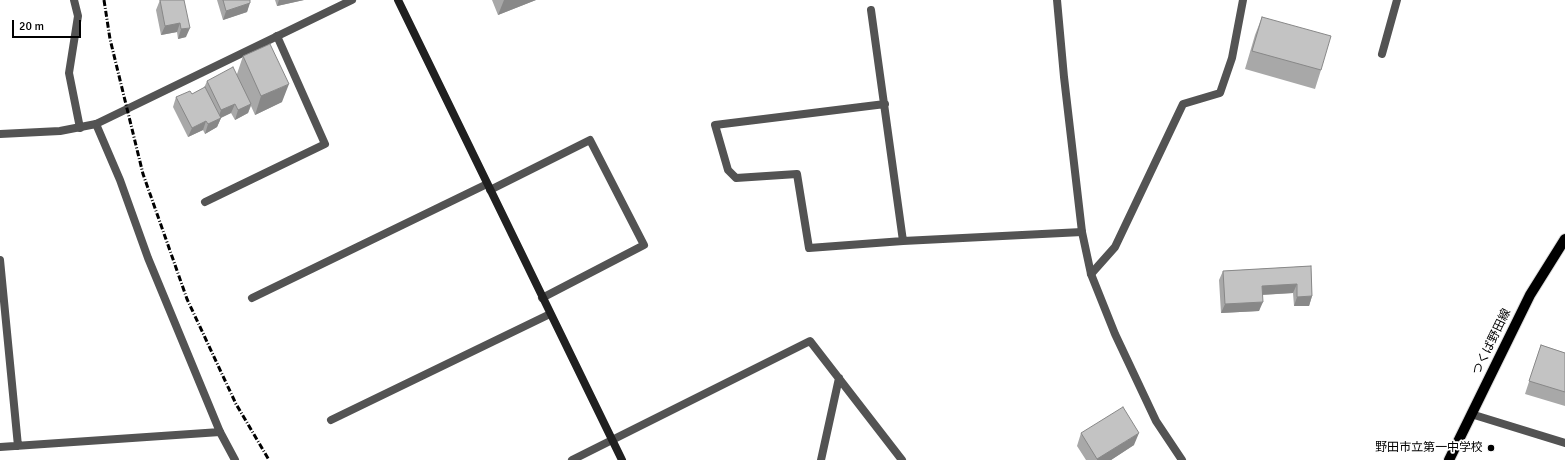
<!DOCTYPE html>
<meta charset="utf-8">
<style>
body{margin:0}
#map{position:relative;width:1565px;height:460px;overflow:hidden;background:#fff;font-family:Signika,sans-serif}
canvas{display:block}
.scale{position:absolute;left:12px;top:20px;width:69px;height:18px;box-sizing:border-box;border:2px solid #000;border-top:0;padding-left:5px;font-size:12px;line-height:14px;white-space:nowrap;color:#000;-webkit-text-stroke:3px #fff;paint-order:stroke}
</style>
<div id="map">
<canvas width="1565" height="460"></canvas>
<div class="scale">20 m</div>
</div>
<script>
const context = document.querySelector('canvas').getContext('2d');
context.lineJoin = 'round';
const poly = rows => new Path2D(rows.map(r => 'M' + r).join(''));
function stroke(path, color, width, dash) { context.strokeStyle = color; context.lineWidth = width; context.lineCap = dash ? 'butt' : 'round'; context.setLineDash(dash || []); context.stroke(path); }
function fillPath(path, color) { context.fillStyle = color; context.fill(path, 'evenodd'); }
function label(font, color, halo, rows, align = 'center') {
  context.font = font + ' Signika,"Noto Sans JP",sans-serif'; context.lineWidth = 3.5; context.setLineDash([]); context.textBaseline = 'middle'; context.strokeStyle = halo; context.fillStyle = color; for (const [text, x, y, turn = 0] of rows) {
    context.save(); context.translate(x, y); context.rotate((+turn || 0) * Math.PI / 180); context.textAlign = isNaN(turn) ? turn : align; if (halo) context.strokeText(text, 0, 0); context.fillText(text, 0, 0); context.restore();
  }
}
const primary = poly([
 [1449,460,1530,295,1565,239]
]);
stroke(primary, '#dbdbdb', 12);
stroke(poly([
 [74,0,78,16,69,73,80,128],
 [871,10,903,241],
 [1382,54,1397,0],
 [885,104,715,125,728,170,736,178,797,174,809,248,903,241,1082,232],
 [490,190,590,140,644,245,542,298],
 [205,202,325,144,277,36],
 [0,260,18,446],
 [1091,274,1115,247,1183,104,1220,93,1232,58,1243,0],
 [252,298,487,184],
 [331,420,550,314],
 [0,447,220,432,148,258,120,180,96,124],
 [572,460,810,341,902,460],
 [821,460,839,378]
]), '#535353', 8);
stroke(poly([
 [1057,0,1064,77,1082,232,1091,274,1115,334,1156,421,1182,460],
 [0,134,60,131,96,124,352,0],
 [1471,414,1565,443],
 [220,432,235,460]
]), '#535353', 8);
stroke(poly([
 [398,0,622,460]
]), '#202020', 8);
stroke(primary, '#000', 10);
stroke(poly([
 [104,0,110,39,143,174,187,299,236,404,269,460]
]), '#000', 3, [6, 2, 1, 2]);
fillPath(poly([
 [160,0,184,0,186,37,178,39,177,32,161,35,156,10],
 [217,0,250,0,247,12,223,20],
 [275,0,304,0,277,6],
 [492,0,536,0,498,15],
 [1262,17,1321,70,1315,89,1245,69,1255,35],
 [243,56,282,102,255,115,251,106,248,113,235,120,231,113,221,118,217,127,205,134,203,130,188,137,173,107,176,97,192,94,204,88,207,81,237,74],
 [1311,266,1312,296,1309,306,1294,306,1293,293,1262,295,1259,311,1221,313,1219,280,1223,271],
 [1541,345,1565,353,1565,406,1525,394],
 [1081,433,1134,445,1111,460,1086,460,1077,446]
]), '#a8a8a8');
fillPath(poly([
 [279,0,304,0,277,6],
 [504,0,536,0,498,15],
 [250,3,247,12,223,20,226,11],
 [180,23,177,32,161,35,165,26],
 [190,28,186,37,178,39,181,29],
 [289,84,282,102,255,115,261,96],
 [235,104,231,113,218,119,221,110],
 [251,104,248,113,235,120,238,110],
 [221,118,217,127,205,134,208,124],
 [206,121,203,130,188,137,192,128],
 [1297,284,1293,293,1258,295,1262,286],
 [1312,296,1309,306,1294,306,1297,297],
 [1263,302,1259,311,1221,313,1225,304],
 [1139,433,1134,445,1111,460,1097,460,1097,459]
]), '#888');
const building = poly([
 [160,0,184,0,190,28,181,29,180,23,165,26,160,0],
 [223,0,250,0,250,3,226,11,223,0],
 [1262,17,1331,36,1321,70,1252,51,1262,17],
 [270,44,289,84,261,96,243,56,270,44],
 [233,67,251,104,238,110,235,104,221,110,207,81,233,67],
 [205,87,221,118,208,124,206,121,192,128,176,97,190,91,192,94,205,87],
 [1311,266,1312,296,1297,297,1297,284,1262,286,1263,302,1225,304,1223,271,1311,266],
 [1541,345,1565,353,1565,392,1529,381,1541,345],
 [1123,407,1139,433,1097,459,1081,433,1123,407]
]);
fillPath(building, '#c3c3c3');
stroke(building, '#888', 1);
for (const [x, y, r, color] of [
 [1491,448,4,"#000"]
]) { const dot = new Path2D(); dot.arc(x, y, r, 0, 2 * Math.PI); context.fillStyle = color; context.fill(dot); stroke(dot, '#fff', 1.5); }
label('12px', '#000', '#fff', [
 ["つくば野田線",1492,342,-64]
]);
label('12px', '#000', '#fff', [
 ["野田市立第一中学校",1483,448]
], 'right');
</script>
